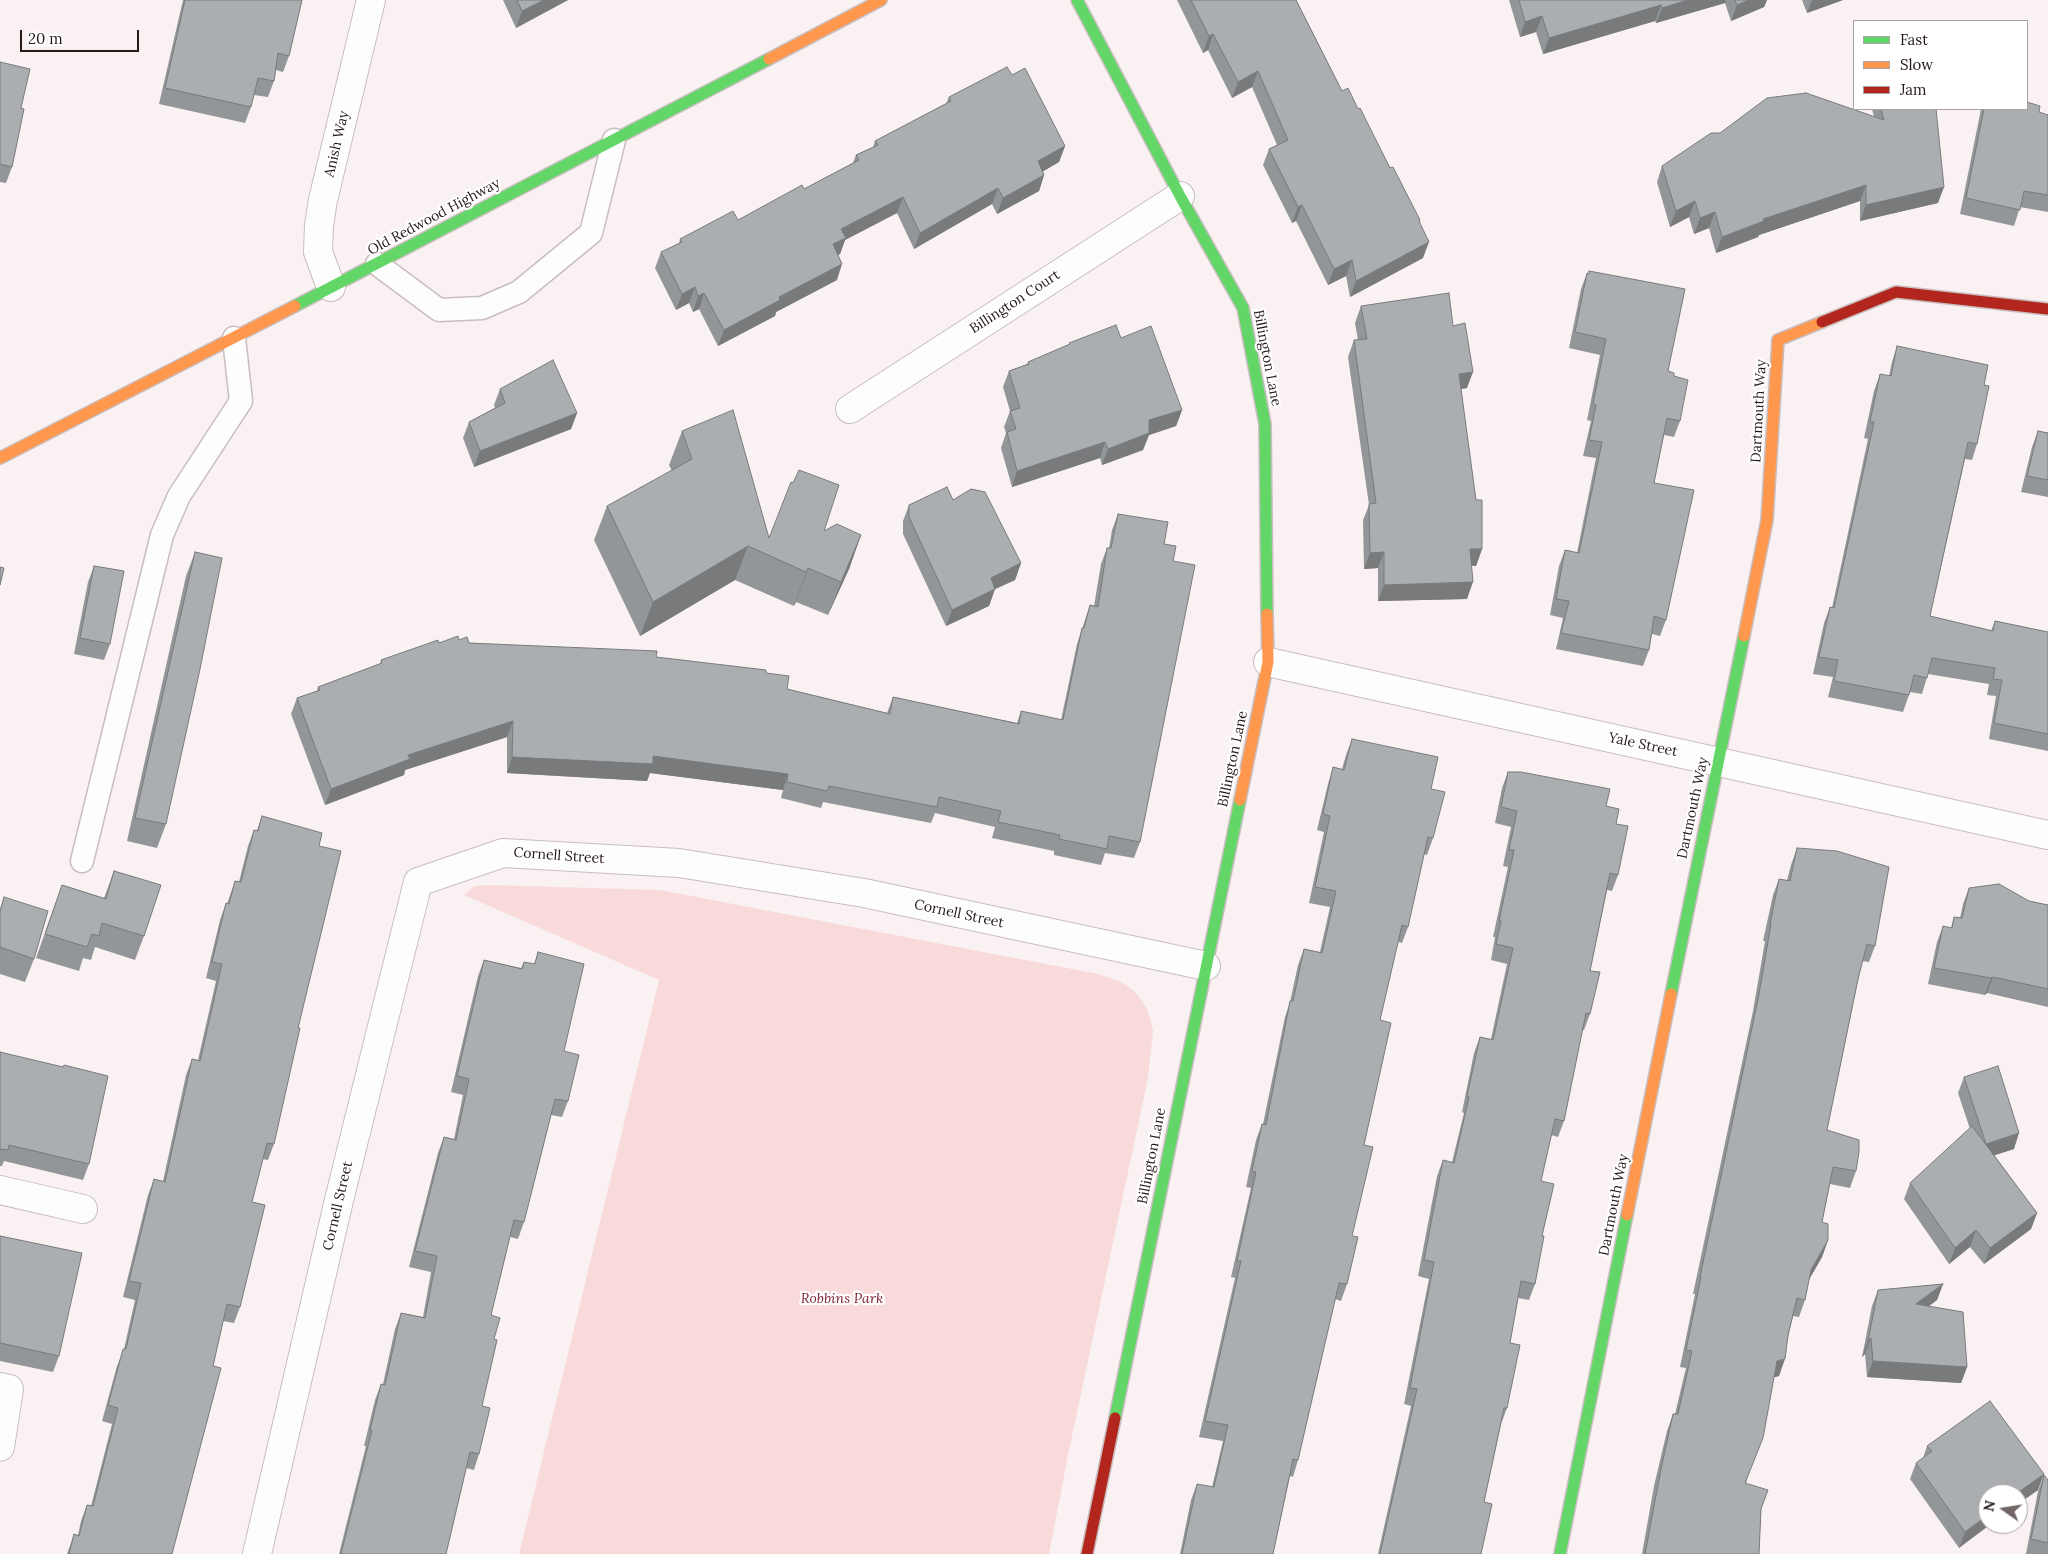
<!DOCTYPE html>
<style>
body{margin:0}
#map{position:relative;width:2048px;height:1554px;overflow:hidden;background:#faf1f2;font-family:Lora,serif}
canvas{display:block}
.legend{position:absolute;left:1853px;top:20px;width:175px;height:90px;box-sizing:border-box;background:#fff;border:1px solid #a9a3a3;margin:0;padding:6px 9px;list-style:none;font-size:15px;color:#27191a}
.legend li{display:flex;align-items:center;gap:10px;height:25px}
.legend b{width:25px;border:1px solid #a9a3a3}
.north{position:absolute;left:1978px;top:1484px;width:50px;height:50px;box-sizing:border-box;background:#fff;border:1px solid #a9a3a3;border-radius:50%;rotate:283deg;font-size:14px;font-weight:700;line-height:20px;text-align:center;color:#27191a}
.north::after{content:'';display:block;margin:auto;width:18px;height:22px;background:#716566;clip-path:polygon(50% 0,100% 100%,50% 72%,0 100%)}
.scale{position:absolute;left:20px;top:30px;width:119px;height:22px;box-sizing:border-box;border:2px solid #27191a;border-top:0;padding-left:6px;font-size:15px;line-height:18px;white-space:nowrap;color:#27191a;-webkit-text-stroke:4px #fff;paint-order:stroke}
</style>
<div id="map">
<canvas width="2048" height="1554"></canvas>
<ul class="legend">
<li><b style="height:6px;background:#63d668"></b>Fast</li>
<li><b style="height:6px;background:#ff974d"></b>Slow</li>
<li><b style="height:6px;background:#b3261e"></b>Jam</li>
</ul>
<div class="north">N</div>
<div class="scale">20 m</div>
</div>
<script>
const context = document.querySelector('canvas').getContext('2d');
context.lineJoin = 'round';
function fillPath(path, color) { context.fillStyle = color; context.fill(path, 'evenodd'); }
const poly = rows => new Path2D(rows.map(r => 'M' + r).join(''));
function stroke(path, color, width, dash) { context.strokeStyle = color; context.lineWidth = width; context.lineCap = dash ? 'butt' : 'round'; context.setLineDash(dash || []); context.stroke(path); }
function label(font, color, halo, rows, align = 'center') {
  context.font = font + ' Lora,serif'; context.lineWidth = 4.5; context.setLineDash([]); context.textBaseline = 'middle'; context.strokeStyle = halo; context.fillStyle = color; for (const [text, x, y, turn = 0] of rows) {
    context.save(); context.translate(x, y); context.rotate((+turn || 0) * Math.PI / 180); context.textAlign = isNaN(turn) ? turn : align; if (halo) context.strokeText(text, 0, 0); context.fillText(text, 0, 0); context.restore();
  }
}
fillPath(poly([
 [488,885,660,890,1098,974,1121,982,1133,990,1140,998,1148,1011,1153,1031,1148,1078,1069,1450,1049,1554,519,1554,659,980,464,895,474,886]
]), '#f9dadb');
const lane = poly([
 [377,264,439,310,482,308,519,292,591,233,614,140],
 [82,861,162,535,179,496,241,401,234,338]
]);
const street = poly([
 [331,287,318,252,319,225,323,200,371,0],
 [850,409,1180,196],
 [1268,662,2048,835],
 [0,1190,83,1209],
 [0,1387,9,1389,0,1447],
 [257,1554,339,1200,418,882,503,853,679,863,864,893,1206,966]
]);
const fast = poly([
 [1077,0,1180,196,1243,308,1265,424,1267,614],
 [295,306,769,59],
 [1671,994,1744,636],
 [1115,1418,1240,800],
 [1560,1554,1627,1215]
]);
const slow = poly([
 [769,59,881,0],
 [0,458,295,306],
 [1744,636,1767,520,1778,340,1822,322],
 [1240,800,1268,662,1267,614],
 [1627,1215,1671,994]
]);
const jam = poly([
 [1822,322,1896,292,2048,309],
 [1087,1554,1115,1418]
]);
stroke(lane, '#c9bebf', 25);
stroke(street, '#c9bebf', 30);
stroke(fast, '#c9bebf', 14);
stroke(slow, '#c9bebf', 14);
stroke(jam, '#c9bebf', 14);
stroke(lane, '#fefdfd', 22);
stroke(street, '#fefdfd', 28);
stroke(fast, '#63d668', 11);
stroke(slow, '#ff974d', 11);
stroke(jam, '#b3261e', 11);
fillPath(poly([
 [183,0,302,0,289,56,283,72,276,70,274,81,268,97,254,95,251,107,245,123,159,104],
 [503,0,568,0,516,28],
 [1177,0,1296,0,1342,91,1358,109,1420,222,1423,258,1350,297,1346,276,1328,285,1296,221,1292,223,1263,165,1269,149,1277,145,1252,87,1232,98,1208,50,1203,53],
 [1509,0,1767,0,1764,7,1731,21,1725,3,1656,23,1655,21,1543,54,1536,32,1520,37],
 [1802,0,1843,0,1807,13],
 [0,62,21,108,12,167,6,183,0,182],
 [1012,75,1065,146,1059,162,1043,171,1044,175,1039,191,997,214,992,204,914,249,897,213,845,240,840,254,838,255,837,280,776,312,775,316,718,346,699,309,693,312,689,303,676,310,655,268,661,252,679,244,680,239,738,220,804,189,853,163,856,155,873,147,875,141,946,104,949,97],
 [1872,109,1936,109,1938,203,1860,221,1860,201,1759,235,1758,237,1716,253,1709,228,1694,234,1689,217,1670,227,1657,182,1662,166,1874,117],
 [1981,109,2027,109,2048,115,2048,212,2020,207,2014,226,1960,214],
 [1587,273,1668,371,1674,376,1680,421,1674,437,1664,435,1654,483,1666,620,1660,636,1652,634,1649,650,1643,666,1556,649,1563,618,1550,615,1559,566,1565,550,1577,553,1596,458,1583,456,1591,421,1587,420,1600,355,1569,348,1581,289],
 [1361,306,1453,326,1467,388,1461,389,1482,549,1476,566,1471,565,1467,599,1378,601,1378,568,1364,569,1363,520,1369,505,1348,357,1354,340,1358,340,1355,323],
 [1121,338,1182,410,1176,426,1149,435,1143,450,1102,465,1100,458,1012,487,1001,448,1006,433,1004,427,1010,411,1003,387,1009,371,1027,364,1028,362,1069,345,1069,343],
 [1897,346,1984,385,1977,444,1972,460,1965,459,1930,616,1991,631,1995,621,2048,632,2048,751,1989,739,1996,696,1987,695,1989,684,1928,674,1922,694,1910,692,1903,712,1828,697,1833,677,1813,674,1824,623,1830,607,1832,608,1868,439,1864,438,1874,391,1880,374,1889,376,1892,362],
 [500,389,577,413,571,429,474,467,463,438,469,422,495,408,494,405],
 [682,431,769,538,824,531,861,535,849,569,828,615,796,602,794,606,735,580,640,636,594,540,607,506,672,471,669,465],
 [2038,431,2048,433,2048,497,2021,492,2032,447],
 [953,500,1021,563,1015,580,995,589,989,606,946,626,903,534,903,521,909,505],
 [1118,514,1164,544,1173,561,1140,842,1134,858,1105,853,1101,865,1054,855,1054,851,992,838,995,827,935,813,931,823,823,802,821,808,781,798,783,790,650,773,647,781,507,773,507,737,405,770,404,775,325,805,291,714,297,698,317,691,318,687,380,664,381,660,439,643,459,640,469,643,656,657,766,673,787,689,887,713,893,697,1017,723,1021,711,1061,720,1077,644,1090,605,1094,606,1101,564,1107,548,1109,548,1112,530],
 [195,552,166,824,157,848,127,841,186,576],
 [94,566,110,644,104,660,74,654,88,582],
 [1352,739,1431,789,1433,838,1427,855,1424,854,1408,927,1402,943,1398,942,1380,1020,1352,1236,1347,1284,1341,1301,1335,1299,1298,1460,1293,1477,1290,1476,1273,1554,1180,1554,1191,1500,1197,1484,1212,1487,1223,1441,1199,1437,1235,1278,1231,1277,1251,1188,1246,1187,1256,1140,1262,1124,1263,1124,1285,1017,1290,1002,1298,965,1304,949,1320,952,1330,907,1309,903,1324,832,1317,830,1328,784,1333,767,1342,769,1346,755],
 [1508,772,1606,806,1616,824,1618,875,1612,891,1607,890,1590,971,1590,1014,1584,1030,1582,1030,1564,1121,1558,1137,1551,1135,1541,1181,1542,1236,1535,1284,1529,1300,1518,1298,1510,1343,1507,1408,1501,1424,1484,1502,1481,1554,1378,1554,1411,1406,1404,1404,1429,1279,1418,1276,1437,1176,1443,1160,1452,1162,1464,1113,1462,1112,1474,1053,1480,1037,1491,1039,1507,964,1491,960,1495,937,1493,937,1508,867,1503,866,1511,827,1495,823,1502,788],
 [262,816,319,846,298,1028,274,1144,268,1160,262,1159,252,1202,240,1307,234,1323,223,1321,172,1554,67,1554,74,1534,78,1535,81,1521,87,1505,91,1506,112,1424,102,1421,117,1366,124,1349,135,1300,123,1297,148,1195,154,1179,163,1181,186,1075,192,1059,198,1060,216,981,206,978,220,920,226,903,227,904,235,881,239,882,248,846,254,830,257,830],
 [1797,848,1875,946,1869,962,1862,961,1827,1130,1856,1171,1850,1188,1830,1184,1822,1222,1828,1240,1822,1257,1809,1279,1805,1300,1799,1317,1793,1316,1779,1376,1774,1377,1746,1483,1761,1509,1759,1554,1642,1554,1654,1486,1667,1431,1673,1414,1675,1414,1686,1368,1680,1367,1695,1294,1693,1294,1753,1011,1765,941,1763,941,1773,895,1779,879,1787,880,1791,865],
 [114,871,144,936,135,960,95,947,91,960,83,958,79,971,36,958,62,885,104,898],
 [1969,888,2048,905,2048,1007,1987,993,1985,995,1928,984,1937,942,1943,926,1951,928,1954,917,1960,918,1963,904],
 [4,897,34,959,25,982,0,974,0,909],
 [538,952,564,1051,568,1101,562,1117,551,1115,524,1222,518,1239,510,1237,491,1315,494,1339,482,1406,479,1454,474,1470,466,1468,446,1554,339,1554,366,1446,364,1446,375,1400,381,1384,383,1384,395,1329,401,1313,423,1317,431,1272,409,1267,438,1153,444,1137,454,1139,463,1095,451,1092,478,976,484,960,521,968,524,962,534,964],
 [0,1052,89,1164,83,1180,4,1161,2,1166,0,1166],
 [1964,1077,2014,1149,1994,1155,2037,1213,2031,1229,1984,1264,1970,1247,1949,1264,1904,1199,1910,1183,1970,1129,1958,1093],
 [0,1236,59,1356,53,1372,0,1361],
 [1943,1284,1937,1300,1929,1306,1967,1367,1961,1383,1867,1377,1865,1354,1862,1357,1872,1306,1878,1290],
 [1927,1446,2038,1490,2018,1504,2018,1494,1959,1548,1910,1479,1916,1463,1923,1458],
 [2044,1475,2048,1480,2048,1554,2026,1554,2038,1491]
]), '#939698');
fillPath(poly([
 [544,0,568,0,516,28,522,11],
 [1688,0,1726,0,1725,3,1656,23,1662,8],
 [1749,0,1767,0,1764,7,1731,21,1737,5],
 [1812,0,1843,0,1807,13],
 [1661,5,1655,21,1543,54,1549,38],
 [1542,16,1536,32,1520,37,1525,22],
 [1213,34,1208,50,1203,53,1209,36],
 [1258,71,1252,87,1232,98,1238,82],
 [1065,146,1059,162,1032,178,1038,161],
 [1044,175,1039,191,997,214,1003,198],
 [1866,185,1860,201,1759,235,1758,237,1716,253,1722,237,1763,219],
 [1944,187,1938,203,1860,221,1866,205],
 [998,188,992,204,914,249,920,233],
 [903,197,897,213,845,240,840,254,827,260,833,244,841,229],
 [1695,201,1689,217,1670,227,1676,211],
 [1302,205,1296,221,1292,223,1298,207],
 [1715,212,1709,228,1694,234,1700,218],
 [1429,242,1423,258,1350,297,1356,281],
 [1352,260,1346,276,1328,285,1334,269],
 [842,264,837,280,776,312,775,316,718,346,724,330,779,297],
 [695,287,689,303,676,310,682,294],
 [704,293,699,309,693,312,698,296],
 [1473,372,1467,388,1453,390,1459,374],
 [1182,410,1176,426,1149,435,1143,450,1102,465,1108,449,1149,420],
 [577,413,571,429,474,467,480,451],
 [1105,442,1100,458,1012,487,1017,471],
 [861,535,849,569,828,615,841,582],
 [748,546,735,580,640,636,653,602],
 [1470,549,1482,549,1476,566,1464,565],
 [1384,552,1378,568,1364,569,1370,553],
 [1021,563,1015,580,993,590,995,589,989,606,946,626,952,610,991,578],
 [808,568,796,602,794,606,806,572],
 [1473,582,1467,599,1378,601,1384,585],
 [513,721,507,737,405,770,404,775,325,805,331,789,408,755],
 [653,756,788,774,783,790,650,773,647,781,507,773,512,757],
 [1993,977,1987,993,1985,995,1991,978],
 [2019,1133,2014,1149,1980,1160,1986,1144],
 [2037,1213,2031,1229,1984,1264,1990,1248],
 [1976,1230,1970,1247,1949,1264,1955,1248],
 [1828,1240,1822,1257,1805,1287,1811,1270],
 [1943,1284,1937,1300,1910,1320,1916,1304],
 [1871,1338,1865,1354,1862,1357,1868,1341],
 [1785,1359,1779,1376,1771,1378,1777,1361],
 [1873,1361,1967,1367,1961,1383,1867,1377],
 [2044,1474,2038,1490,2018,1504,2018,1494,2016,1494],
 [1988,1515,1988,1524,1991,1524,1959,1548,1965,1532]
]), '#787a7c');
const building = poly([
 [185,0,302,0,289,56,278,53,274,81,258,78,251,107,165,88,185,0],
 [517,0,544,0,522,11,517,0],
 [1191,0,1296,0,1342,91,1348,88,1358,109,1360,108,1390,168,1393,167,1420,220,1419,221,1429,242,1356,281,1352,260,1334,269,1302,205,1298,207,1269,149,1288,140,1258,71,1238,82,1213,34,1209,36,1191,0],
 [1519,0,1688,0,1662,8,1661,5,1549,38,1542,16,1525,22,1519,0],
 [1735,0,1749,0,1737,5,1735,0],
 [0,62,30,69,21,108,24,109,12,167,0,164,0,62],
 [1007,67,1012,75,1025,68,1065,146,1038,161,1044,175,1003,198,998,188,920,233,903,197,841,229,846,238,833,244,842,264,779,297,780,300,724,330,704,293,698,296,695,287,682,294,661,252,682,242,680,239,733,211,738,220,802,185,804,189,859,160,856,155,878,145,875,141,951,101,949,97,1007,67],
 [1806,93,1884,120,1881,109,1936,109,1944,187,1866,205,1866,185,1763,219,1764,221,1722,237,1715,212,1700,218,1695,201,1676,211,1662,166,1711,133,1720,133,1767,98,1806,93],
 [2027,102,2040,106,2039,112,2048,115,2048,195,2024,191,2020,210,1966,198,1984,109,2027,109,2027,102],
 [1589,271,1685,289,1668,371,1674,373,1674,376,1688,380,1680,421,1667,418,1654,483,1694,490,1666,620,1654,616,1649,650,1561,633,1569,601,1556,599,1565,550,1579,553,1602,442,1589,440,1596,405,1593,404,1606,339,1575,332,1587,273,1589,274,1589,271],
 [1449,293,1453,326,1465,323,1473,372,1459,374,1476,500,1482,500,1482,549,1470,549,1473,582,1384,585,1384,552,1370,553,1369,504,1376,503,1354,340,1367,339,1361,306,1449,293],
 [1116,325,1121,338,1151,326,1182,410,1149,420,1149,433,1108,449,1105,442,1017,471,1007,432,1016,429,1010,411,1020,408,1009,371,1029,364,1028,362,1070,344,1069,343,1116,325],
 [1897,346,1988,365,1984,385,1989,386,1977,444,1968,442,1930,616,1993,631,1995,621,2048,632,2048,734,1994,723,2002,680,1993,679,1995,668,1932,658,1927,678,1914,675,1909,695,1834,681,1838,660,1819,657,1830,607,1834,608,1874,422,1870,422,1880,374,1891,376,1897,346],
 [553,360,577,413,480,451,469,422,505,403,500,389,553,360],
 [733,410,769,538,791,482,793,483,799,470,839,485,824,531,837,524,861,535,841,582,808,568,806,572,748,546,653,602,607,506,692,459,682,431,733,410],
 [2038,431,2048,433,2048,480,2027,476,2038,431],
 [947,487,953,500,971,489,985,492,1021,563,991,578,995,589,952,610,909,517,909,505,947,487],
 [1118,514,1168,522,1164,544,1176,546,1173,561,1195,565,1140,842,1109,836,1107,849,1059,839,1060,835,998,822,1001,811,939,797,937,807,829,786,827,791,787,782,788,774,653,756,653,764,512,757,513,721,408,755,410,759,331,789,297,698,320,690,318,687,382,663,381,660,438,640,439,643,458,636,459,640,467,637,469,643,657,651,656,657,766,670,766,673,789,676,787,689,890,714,893,697,1019,724,1021,711,1063,720,1082,628,1084,628,1090,605,1098,607,1107,548,1111,548,1118,514],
 [195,552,222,558,200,669,166,824,135,818,195,552],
 [94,566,124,571,110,644,80,638,94,566],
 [0,567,4,568,0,585,0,567],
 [1352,739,1438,757,1431,789,1445,792,1433,838,1428,837,1408,927,1402,925,1380,1020,1391,1023,1364,1145,1373,1147,1352,1236,1358,1237,1347,1284,1339,1283,1298,1460,1293,1459,1273,1554,1182,1554,1197,1484,1214,1487,1228,1425,1205,1421,1241,1261,1237,1261,1256,1172,1252,1171,1262,1124,1266,1125,1290,1001,1293,1001,1304,949,1322,953,1336,891,1315,887,1330,816,1323,814,1333,767,1344,770,1352,739],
 [1508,772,1521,772,1610,789,1606,806,1619,809,1616,824,1628,826,1618,875,1610,873,1590,971,1600,972,1590,1014,1586,1013,1564,1121,1555,1119,1541,1181,1554,1184,1542,1236,1544,1236,1535,1284,1521,1281,1510,1343,1520,1345,1507,1408,1504,1408,1484,1502,1492,1504,1481,1554,1380,1554,1417,1389,1410,1388,1434,1262,1424,1260,1443,1160,1454,1163,1469,1097,1467,1096,1480,1037,1493,1040,1513,948,1496,944,1501,921,1499,921,1514,850,1509,850,1517,811,1501,807,1508,772],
 [262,816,322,833,319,846,341,851,298,1028,300,1028,274,1144,267,1143,252,1202,265,1205,240,1307,227,1304,213,1366,221,1368,172,1554,69,1554,74,1534,79,1536,87,1505,93,1506,118,1408,108,1405,123,1349,126,1349,141,1283,129,1281,154,1179,165,1182,192,1059,200,1061,222,964,212,962,226,903,229,904,235,881,241,882,254,830,258,831,262,816],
 [1797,848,1837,851,1889,867,1875,946,1867,944,1858,979,1827,1130,1859,1140,1859,1152,1856,1171,1833,1167,1822,1222,1828,1224,1828,1240,1811,1270,1805,1300,1797,1298,1788,1335,1785,1359,1777,1361,1763,1438,1745,1483,1768,1490,1761,1509,1759,1554,1645,1554,1661,1469,1673,1414,1678,1414,1692,1351,1686,1350,1701,1277,1700,1277,1759,994,1771,924,1770,924,1779,879,1790,881,1797,848],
 [114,871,161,885,144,936,102,923,99,936,92,934,87,947,45,934,62,885,106,899,114,871],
 [1999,884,2029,901,2048,905,2048,989,1993,977,1991,978,1934,968,1943,926,1952,928,1954,917,1962,918,1969,888,1999,884],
 [4,897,48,911,34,959,0,947,0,912,4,897],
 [538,952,584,964,564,1051,579,1055,568,1101,555,1099,524,1222,514,1220,491,1315,500,1318,494,1339,497,1340,482,1406,490,1408,479,1454,470,1452,446,1554,341,1554,372,1430,370,1430,381,1384,385,1385,401,1313,425,1318,437,1256,415,1251,444,1137,456,1140,469,1079,457,1076,484,960,522,969,524,962,535,964,538,952],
 [0,1052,63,1067,64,1065,108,1076,89,1164,9,1145,8,1150,0,1149,0,1052],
 [1998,1066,2019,1133,1986,1144,1964,1077,1998,1066],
 [1972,1126,2037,1213,1990,1248,1976,1230,1955,1248,1910,1183,1972,1126],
 [0,1236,82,1253,59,1356,0,1343,0,1236],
 [1943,1284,1916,1304,1963,1312,1967,1367,1873,1361,1871,1338,1868,1341,1878,1290,1943,1284],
 [1990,1401,2044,1474,2016,1494,1988,1494,1988,1515,1965,1532,1916,1463,1932,1451,1927,1446,1990,1401],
 [2044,1475,2048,1480,2048,1543,2031,1539,2044,1475]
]);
fillPath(building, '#abaeb1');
stroke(building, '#787a7c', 1);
label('14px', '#27191a', '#fff', [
 ["Anish Way",337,144,-77],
 ["Old Redwood Highway",434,217,-28],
 ["Billington Court",1015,302,-33],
 ["Billington Lane",1267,358,79],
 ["Dartmouth Way",1759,411,-87],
 ["Yale Street",1643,745,12],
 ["Billington Lane",1233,759,-78],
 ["Dartmouth Way",1693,808,-78],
 ["Cornell Street",559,856,4],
 ["Cornell Street",959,914,12],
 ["Billington Lane",1152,1156,-79],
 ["Dartmouth Way",1614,1205,-79],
 ["Cornell Street",338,1206,-77]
]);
label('italic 14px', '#802433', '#fff', [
 ["Robbins Park",842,1299]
]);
</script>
